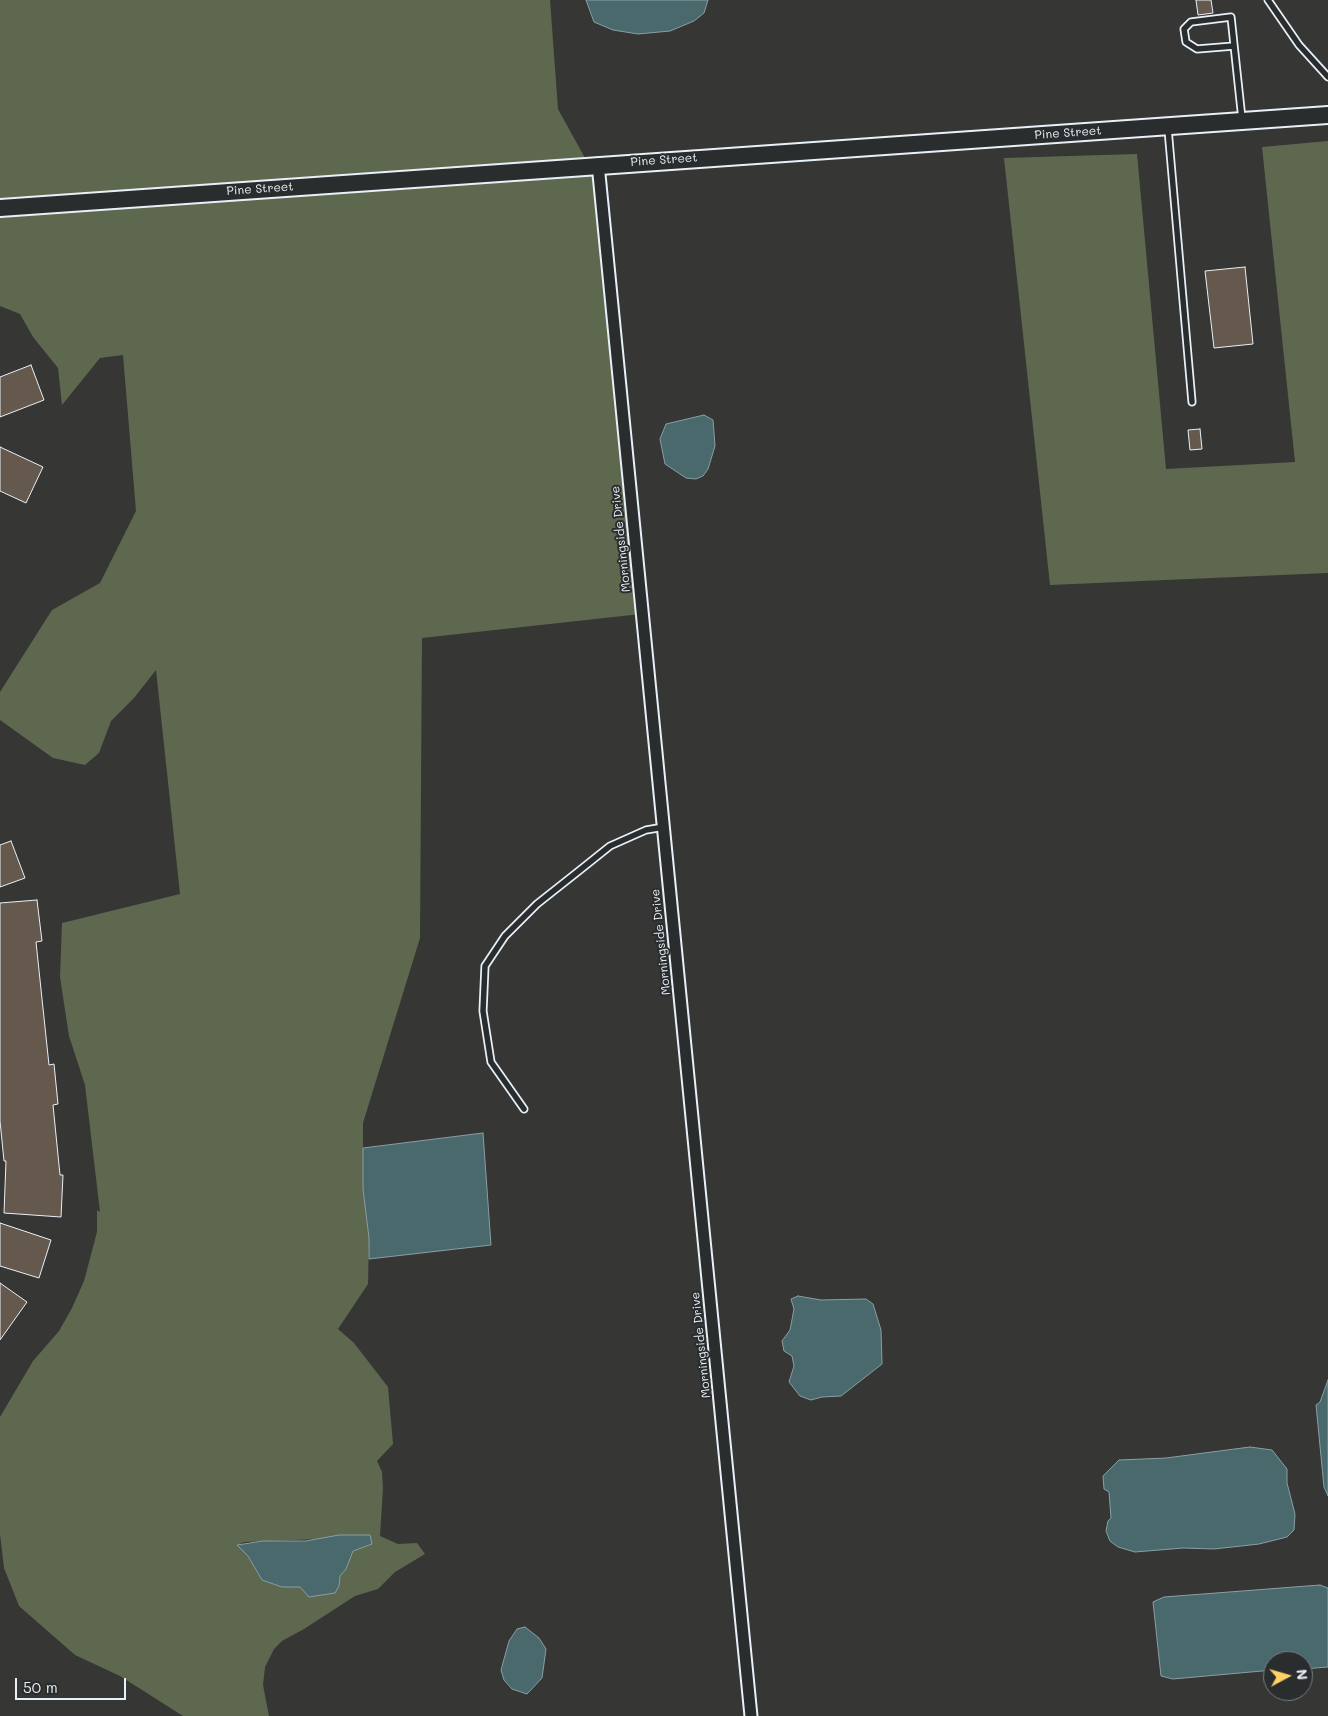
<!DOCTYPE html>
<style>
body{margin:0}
#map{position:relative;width:1328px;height:1716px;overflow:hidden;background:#363634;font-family:Mali,sans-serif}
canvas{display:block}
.north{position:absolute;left:1263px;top:1651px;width:50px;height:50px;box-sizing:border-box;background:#2a2d2e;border:1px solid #767b7f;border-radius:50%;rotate:84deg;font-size:14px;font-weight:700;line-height:20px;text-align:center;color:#e8f1f8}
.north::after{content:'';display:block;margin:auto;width:18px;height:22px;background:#ffd166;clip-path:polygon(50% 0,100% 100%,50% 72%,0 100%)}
.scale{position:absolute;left:15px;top:1678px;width:111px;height:22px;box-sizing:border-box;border:2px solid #e8f1f8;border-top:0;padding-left:6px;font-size:15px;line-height:18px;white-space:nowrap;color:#e8f1f8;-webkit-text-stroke:4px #2a2d2e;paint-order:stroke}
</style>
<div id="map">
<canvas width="1328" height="1716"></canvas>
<div class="north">N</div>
<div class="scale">50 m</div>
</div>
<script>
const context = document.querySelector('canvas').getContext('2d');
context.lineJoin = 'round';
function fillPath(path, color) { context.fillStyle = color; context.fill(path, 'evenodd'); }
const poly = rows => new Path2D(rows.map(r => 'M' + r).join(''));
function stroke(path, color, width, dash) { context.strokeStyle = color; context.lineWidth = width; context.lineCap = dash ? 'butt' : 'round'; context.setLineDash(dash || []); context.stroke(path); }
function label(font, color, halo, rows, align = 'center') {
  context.font = font + ' Mali,sans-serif'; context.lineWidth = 4; context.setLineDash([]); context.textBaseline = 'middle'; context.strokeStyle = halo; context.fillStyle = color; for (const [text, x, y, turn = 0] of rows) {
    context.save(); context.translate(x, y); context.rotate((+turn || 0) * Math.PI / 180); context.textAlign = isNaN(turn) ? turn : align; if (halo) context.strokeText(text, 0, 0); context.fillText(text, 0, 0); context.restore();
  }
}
fillPath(poly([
 [0,0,550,0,558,109,585,158,0,200],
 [1328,141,1328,573,1050,585,1004,158,1137,154,1166,469,1295,462,1262,147],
 [592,172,595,178,641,614,422,638,420,938,363,1123,363,1189,369,1238,368,1284,338,1329,354,1343,388,1387,393,1444,377,1461,382,1472,383,1488,380,1536,398,1544,417,1543,425,1554,395,1572,378,1589,355,1596,304,1629,282,1641,274,1649,265,1667,263,1685,269,1716,183,1716,120,1676,75,1655,19,1606,4,1568,0,1534,0,1417,33,1361,59,1331,72,1308,84,1281,97,1232,97,1210,100,1212,85,1085,69,1036,60,977,62,923,180,894,156,670,134,698,111,721,99,753,85,765,53,758,0,720,0,692,52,610,100,583,136,511,123,355,100,358,62,405,58,368,33,337,20,314,0,306,0,215],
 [320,1539,372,1544,353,1551,346,1569,340,1576,339,1586,300,1587,282,1587,262,1580,248,1556,237,1545,244,1542]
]), '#5e684f');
const water = poly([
 [586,0,708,0,704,13,694,21,670,31,638,34,613,30,594,22,586,0],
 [704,415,713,420,715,446,708,469,703,476,696,479,686,478,665,464,660,439,666,424,704,415],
 [483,1133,491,1245,369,1259,369,1238,363,1189,363,1148,483,1133],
 [798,1296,821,1300,866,1299,873,1304,881,1330,882,1364,841,1396,822,1397,811,1400,800,1396,789,1382,794,1366,792,1356,784,1351,782,1341,790,1330,794,1309,791,1299,798,1296],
 [1328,1380,1328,1496,1324,1487,1316,1405,1320,1402,1328,1380],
 [1250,1447,1272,1450,1287,1469,1287,1483,1295,1514,1294,1530,1287,1537,1259,1544,1214,1549,1183,1548,1135,1552,1118,1547,1110,1541,1106,1531,1108,1521,1111,1518,1109,1492,1104,1489,1103,1476,1119,1460,1166,1458,1250,1447],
 [339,1535,370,1535,372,1544,353,1551,346,1569,340,1576,339,1586,335,1593,309,1597,300,1587,282,1587,262,1580,248,1556,237,1545,263,1541,306,1541,339,1535],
 [1320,1585,1328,1588,1328,1667,1303,1669,1303,1661,1273,1661,1273,1670,1173,1679,1161,1676,1153,1602,1164,1597,1320,1585],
 [525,1627,539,1638,546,1649,542,1678,527,1694,512,1689,504,1680,501,1670,509,1641,517,1629,525,1627]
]);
fillPath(water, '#4a696c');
stroke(water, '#899fa4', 1);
const building = poly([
 [1196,0,1211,0,1213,13,1198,15,1196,0],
 [1245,267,1253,344,1214,348,1205,271,1245,267],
 [31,365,44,400,0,417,0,377,31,365],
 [1200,429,1202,449,1190,450,1188,430,1200,429],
 [0,447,43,467,26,503,0,491,0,447],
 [11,841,25,878,0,887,0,845,11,841],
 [37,900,42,941,36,942,49,1065,54,1064,58,1104,53,1105,60,1175,63,1175,61,1217,4,1213,6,1161,4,1161,0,1121,0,903,37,900],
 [0,1223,51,1240,39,1278,0,1266,0,1223],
 [0,1283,27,1302,0,1340,0,1283]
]);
fillPath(building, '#65584c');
stroke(building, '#e8f1f8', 1);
const lane = poly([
 [1268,0,1299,45,1328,77],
 [1234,46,1197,49,1186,42,1184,29,1191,22,1231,17,1242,119],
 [1168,129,1192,402],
 [524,1109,491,1062,483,1011,485,966,505,936,537,904,580,870,610,846,646,830,664,827]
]);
const street = poly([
 [598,164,751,1716]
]);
const secondary = poly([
 [0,208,1328,115]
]);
stroke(lane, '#e8f1f8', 9);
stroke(street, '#e8f1f8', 15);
stroke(secondary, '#e8f1f8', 20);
stroke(lane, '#2a2d2e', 5.5);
stroke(street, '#2a2d2e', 11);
stroke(secondary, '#2a2d2e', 16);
label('12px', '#e8f1f8', '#2a2d2e', [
 ["Pine Street",1068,133,-4],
 ["Pine Street",664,160,-4],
 ["Pine Street",260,189,-4],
 ["Morningside Drive",621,539,-96],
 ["Morningside Drive",661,942,-96],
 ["Morningside Drive",701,1345,-96]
]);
</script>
